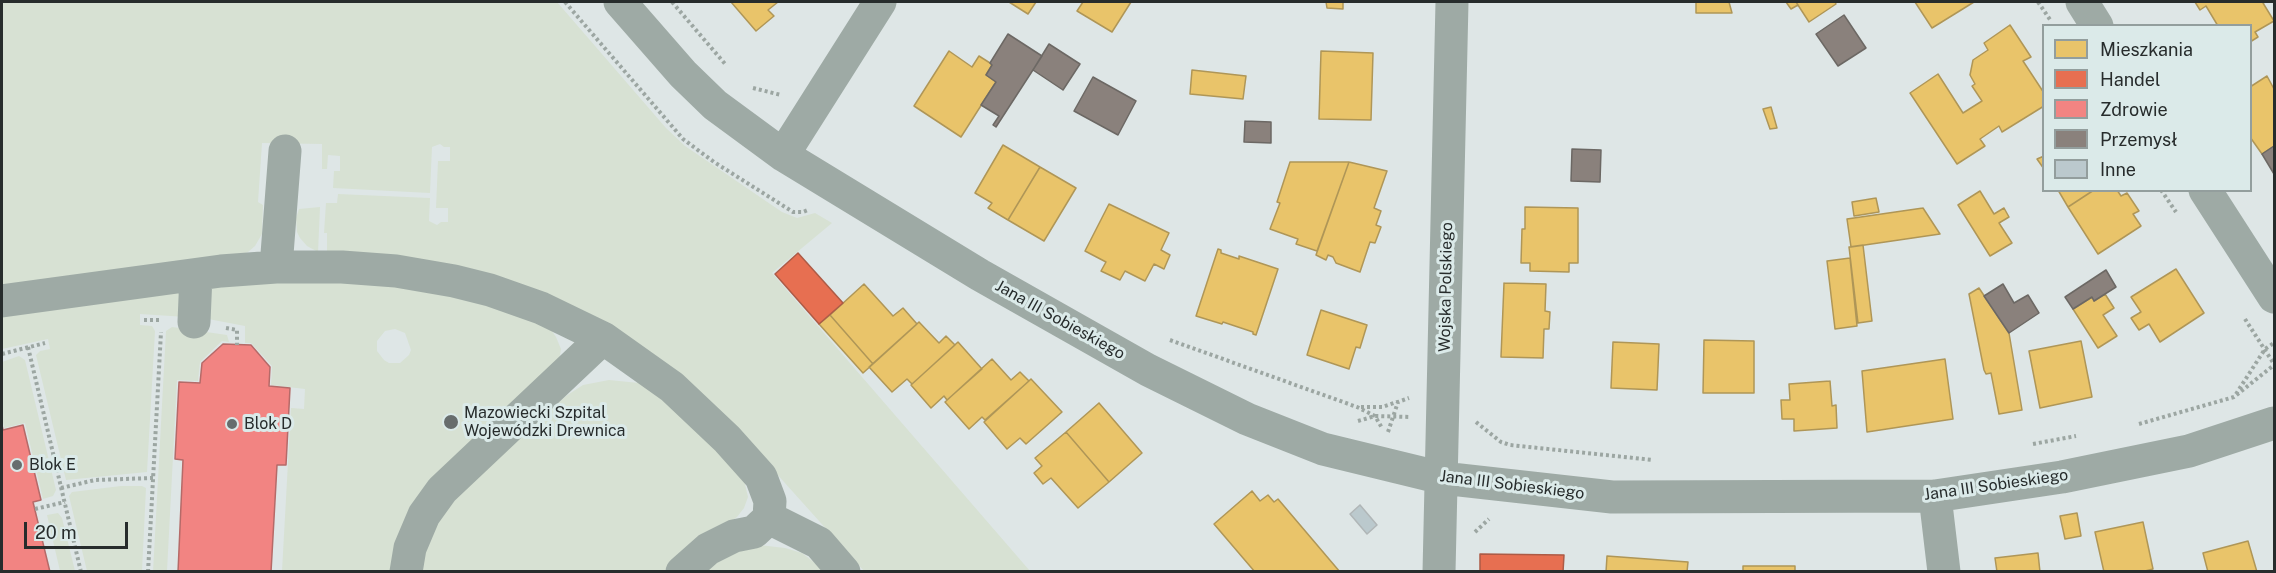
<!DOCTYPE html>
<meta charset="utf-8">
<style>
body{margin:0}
#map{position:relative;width:2276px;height:573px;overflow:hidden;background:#dee6e6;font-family:"Public Sans",sans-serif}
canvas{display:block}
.frame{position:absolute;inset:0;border:3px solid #272c2c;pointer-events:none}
.legend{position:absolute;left:2042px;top:24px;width:210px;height:168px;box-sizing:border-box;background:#dbeae9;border:2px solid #939e9d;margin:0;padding:8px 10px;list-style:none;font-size:18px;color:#272c2c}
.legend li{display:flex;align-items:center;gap:12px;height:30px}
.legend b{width:30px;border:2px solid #939e9d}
.scale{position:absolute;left:24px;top:522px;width:104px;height:27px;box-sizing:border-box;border:3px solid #272c2c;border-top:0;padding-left:8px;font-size:18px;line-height:21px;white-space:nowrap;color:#272c2c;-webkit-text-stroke:4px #dbeae9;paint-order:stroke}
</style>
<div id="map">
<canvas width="2276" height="573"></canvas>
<div class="frame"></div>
<ul class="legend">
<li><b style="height:16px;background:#e9c46a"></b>Mieszkania</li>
<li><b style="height:16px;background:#e76f51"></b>Handel</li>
<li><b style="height:16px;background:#f28482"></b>Zdrowie</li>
<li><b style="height:16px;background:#8a817c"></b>Przemysł</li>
<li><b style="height:16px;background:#bbc9cd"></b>Inne</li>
</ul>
<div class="scale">20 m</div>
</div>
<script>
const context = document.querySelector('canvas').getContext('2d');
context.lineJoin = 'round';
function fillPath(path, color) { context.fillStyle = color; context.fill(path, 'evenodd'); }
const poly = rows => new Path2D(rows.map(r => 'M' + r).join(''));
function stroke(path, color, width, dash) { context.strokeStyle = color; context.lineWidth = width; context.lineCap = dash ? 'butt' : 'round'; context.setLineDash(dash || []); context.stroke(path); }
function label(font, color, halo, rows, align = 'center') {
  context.font = font + ' "Public Sans",sans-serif'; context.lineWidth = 6; context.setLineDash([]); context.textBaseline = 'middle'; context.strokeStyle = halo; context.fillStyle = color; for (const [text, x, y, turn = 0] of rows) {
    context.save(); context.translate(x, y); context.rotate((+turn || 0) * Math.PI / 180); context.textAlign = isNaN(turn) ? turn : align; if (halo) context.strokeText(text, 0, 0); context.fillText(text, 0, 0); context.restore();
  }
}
fillPath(poly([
 [2,2,415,3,557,2,666,128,685,146,782,212,797,218,815,213,832,223,772,273,1030,571,864,571,731,423,658,359,327,253,327,233,324,233,326,203,337,203,338,194,430,198,429,221,437,225,441,222,448,222,448,208,436,208,438,161,450,161,450,147,444,147,440,144,432,147,430,193,333,188,334,171,340,171,340,156,328,155,327,169,322,169,322,144,262,143,258,202,263,205,262,234,255,246,248,252,241,255,2,287],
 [320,207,318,252,307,246,300,238,297,232,296,218,299,209],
 [259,280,381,283,456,295,527,318,552,331,556,337,561,349,559,361,391,571,282,571,291,408,304,409,305,389,271,385,272,366,251,343,245,343,245,326,203,318,205,287],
 [395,329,405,333,411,350,409,355,400,363,389,363,384,360,377,351,377,341,385,331],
 [185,289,186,317,140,314,140,325,152,326,155,331,147,472,66,480,36,355,40,351,50,349,48,339,2,349,2,315],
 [172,327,227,335,229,342,222,341,200,362,198,381,177,380,167,571,153,572,166,331],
 [19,356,25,360,56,490,53,496,43,499,25,423,4,428,2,417,2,362],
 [609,380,639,383,677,409,744,480,748,497,744,508,737,517,668,567,665,571,418,572,431,530,463,485,566,396,583,385],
 [121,486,142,486,146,488,142,571,87,571,69,496,72,492],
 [58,513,62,518,75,571,60,571,47,515],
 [759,545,785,548,802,553,827,572,701,572,720,557]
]), '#d7e1d3');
const homes = poly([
 [731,2,778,2,768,10,774,16,756,31,731,2],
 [1009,2,1036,2,1028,14,1009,2],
 [1083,2,1131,2,1112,32,1077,11,1083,2],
 [1326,2,1343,2,1343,9,1327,8,1326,2],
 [1696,2,1729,2,1732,13,1696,13,1696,2],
 [1786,2,1796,2,1798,5,1791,9,1786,2],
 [1796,2,1835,2,1836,4,1809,22,1796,2],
 [1915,2,1974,2,1932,28,1915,2],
 [2195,2,2265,2,2263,3,2274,21,2255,32,2258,37,2250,42,2250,26,2218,26,2206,6,2200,10,2195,2],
 [2010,25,2031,57,2023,61,2044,93,2044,106,2002,132,1999,126,1980,139,1985,146,1957,164,1910,93,1938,74,1963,113,1982,101,1972,86,1975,84,1970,75,1973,60,1988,50,1984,43,2010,25],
 [949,51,972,67,979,56,990,63,992,65,986,75,996,82,961,137,914,106,949,51],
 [1321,51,1373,53,1371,120,1319,119,1321,51],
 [1192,70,1246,76,1243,99,1190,94,1192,70],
 [2267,76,2274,89,2274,146,2262,154,2250,137,2250,87,2267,76],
 [1771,107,1777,128,1770,129,1763,109,1771,107],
 [1003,145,1040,167,1008,220,988,208,992,203,975,193,1003,145],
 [2044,156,2044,169,2037,159,2044,156],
 [1290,162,1349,162,1317,251,1296,244,1298,239,1270,229,1280,203,1277,202,1290,162],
 [1349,162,1387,171,1374,208,1381,211,1376,225,1381,227,1375,243,1370,242,1360,272,1336,263,1333,257,1328,255,1326,260,1316,255,1349,162],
 [1040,167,1076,188,1044,241,1008,220,1040,167],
 [2058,190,2094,190,2068,207,2058,190],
 [2094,190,2117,190,2121,196,2127,193,2139,211,2133,214,2141,226,2098,254,2068,207,2094,190],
 [1980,191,1994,214,2004,208,2009,217,1999,223,2012,243,1990,256,1958,205,1980,191],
 [1876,198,1879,212,1854,216,1852,202,1876,198],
 [1109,204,1169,233,1161,250,1170,255,1164,269,1154,264,1145,281,1125,271,1120,280,1101,271,1106,262,1085,251,1109,204],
 [1525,207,1578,208,1578,263,1569,263,1569,272,1530,271,1530,263,1521,263,1522,229,1525,229,1525,207],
 [1923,208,1940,234,1851,247,1847,219,1923,208],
 [1863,245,1872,321,1858,323,1849,247,1863,245],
 [1218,249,1221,250,1221,253,1239,259,1239,256,1278,269,1256,335,1253,334,1253,332,1223,322,1222,324,1196,316,1218,249],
 [1850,258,1857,326,1835,329,1827,261,1850,258],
 [2176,269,2204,313,2160,342,2149,324,2139,330,2131,318,2141,312,2131,297,2176,269],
 [1504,283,1546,284,1545,311,1550,312,1549,329,1544,329,1543,358,1501,357,1504,283],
 [864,284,893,316,903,308,917,324,873,364,830,315,864,284],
 [1979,288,2009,333,2022,410,1999,414,1991,373,1986,374,1984,370,1969,294,1979,288],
 [2105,294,2114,308,2103,315,2117,336,2098,348,2073,309,2092,297,2094,301,2105,294],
 [1321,310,1367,325,1360,348,1356,347,1349,369,1307,355,1321,310],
 [830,315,873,364,863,373,819,324,830,315],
 [919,322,939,343,946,336,955,345,912,384,907,379,892,392,869,367,919,322],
 [1704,340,1754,341,1754,393,1703,393,1704,340],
 [2081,341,2092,397,2040,408,2029,351,2081,341],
 [958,342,982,369,947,400,944,396,931,408,911,385,958,342],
 [1613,342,1659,344,1657,390,1611,388,1613,342],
 [992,359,1011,380,1020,372,1029,381,985,420,982,417,969,429,945,402,992,359],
 [1945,359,1953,419,1867,432,1862,371,1945,359],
 [1031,379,1062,412,1026,444,1020,438,1007,449,984,422,1031,379],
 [1830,381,1832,406,1836,405,1837,428,1794,431,1794,419,1782,419,1781,400,1790,400,1789,384,1830,381],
 [1099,403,1142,453,1109,482,1066,432,1099,403],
 [1066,432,1109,482,1078,508,1051,478,1043,484,1034,473,1042,466,1035,458,1066,432],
 [1252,491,1260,501,1268,495,1274,502,1278,499,1340,572,1255,572,1214,524,1252,491],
 [2077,513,2081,536,2065,539,2060,516,2077,513],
 [2143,522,2153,569,2141,572,2104,572,2095,532,2143,522],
 [2248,541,2257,572,2208,572,2203,553,2248,541],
 [2038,553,2040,572,1997,572,1995,558,2038,553],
 [1607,556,1688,562,1687,572,1606,572,1607,556],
 [1743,566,1795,566,1795,572,1743,572,1743,566]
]);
fillPath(homes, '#e9c46a');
stroke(homes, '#af9657', 1.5);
const shops = poly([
 [798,253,843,303,819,324,775,274,798,253],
 [1480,554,1564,555,1563,572,1480,572,1480,554]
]);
fillPath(shops, '#e76f51');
stroke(shops, '#ad5b46', 1.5);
const health = poly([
 [223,344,251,345,270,367,269,386,290,388,286,465,277,465,271,572,178,572,183,460,175,459,179,382,200,383,202,363,223,344],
 [2,425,3,430,23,425,41,500,33,502,50,572,2,572,2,425]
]);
fillPath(health, '#f28482');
stroke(health, '#b56a68', 1.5);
const industry = poly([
 [1844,15,1866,48,1838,66,1816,34,1844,15],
 [1008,34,1042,56,996,127,993,125,999,116,981,105,996,82,986,75,992,65,990,63,1008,34],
 [1049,44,1080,64,1063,90,1033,70,1049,44],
 [1093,77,1136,101,1118,135,1074,111,1093,77],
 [1245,121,1271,122,1271,143,1244,142,1245,121],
 [2274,146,2274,174,2262,154,2274,146],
 [1572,149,1601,150,1600,182,1571,181,1572,149],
 [2106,270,2116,287,2094,301,2092,297,2073,309,2065,297,2106,270],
 [2003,284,2014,303,2028,295,2039,313,2009,333,1984,296,2003,284]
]);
fillPath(industry, '#8a817c');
stroke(industry, '#6c6864', 1.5);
const building = poly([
 [1360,505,1377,525,1367,534,1350,514,1360,505]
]);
fillPath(building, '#bbc9cd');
stroke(building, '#b0b6b7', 1.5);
stroke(poly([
 [565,2,683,139,714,162,793,212,803,212,808,210],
 [672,2,726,65],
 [2038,2,2051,21],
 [753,88,781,95],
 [2161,190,2176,212],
 [2245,319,2274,364],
 [144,320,162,320],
 [226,328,237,330,237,345],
 [1170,340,1357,407,1375,416,1382,428],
 [28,347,81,572],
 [2,354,45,343],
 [2236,394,2265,349,2274,343],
 [1361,407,1382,407,1397,402],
 [1358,421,1375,416,1410,417],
 [1476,422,1501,442,1510,445,1653,460],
 [2139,424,2234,397,2274,365],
 [1388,432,1398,402,1409,398],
 [2033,444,2076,436],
 [61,488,95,480,153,478],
 [35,509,65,502],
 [1475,532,1489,519],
 [148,572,161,332]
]), '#9ca6a2', 4, [3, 3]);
stroke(poly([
 [620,2,683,74,715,105,783,155,980,275,1148,370,1247,419,1323,449,1442,478,1612,497,1935,496,2062,477,2189,451,2274,423],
 [2082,2,2097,26],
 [783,155,880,2],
 [2205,190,2274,297],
 [276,267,285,151],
 [2,301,221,271,276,267,342,267,396,271,454,281,490,290,541,308,603,338,672,387,727,439,761,477,770,501,769,518],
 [194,322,196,275],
 [1935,496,1944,572],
 [406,572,410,548,424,515,442,490,603,338],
 [682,572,708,549,734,536,754,532,769,518,819,543,844,572],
 [1439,572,1452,2]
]), '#9eaaa5', 33);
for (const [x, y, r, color] of [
 [451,422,8,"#676d6d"],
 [232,424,6,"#676d6d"],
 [17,465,6,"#676d6d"]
]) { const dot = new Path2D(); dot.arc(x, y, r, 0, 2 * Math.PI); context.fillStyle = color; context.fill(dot); stroke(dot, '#dbeae9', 2); }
label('16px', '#272c2c', '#dbeae9', [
 ["Wojska Polskiego",1446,287,-89],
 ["Jana III Sobieskiego",1060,320,29],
 ["Jana III Sobieskiego",1512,485,7],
 ["Jana III Sobieskiego",1996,485,-8]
]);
label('16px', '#272c2c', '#dbeae9', [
 ["Mazowiecki Szpital",464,413],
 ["Wojewódzki Drewnica",464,431],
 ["Blok D",244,424],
 ["Blok E",29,465]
], 'left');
</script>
